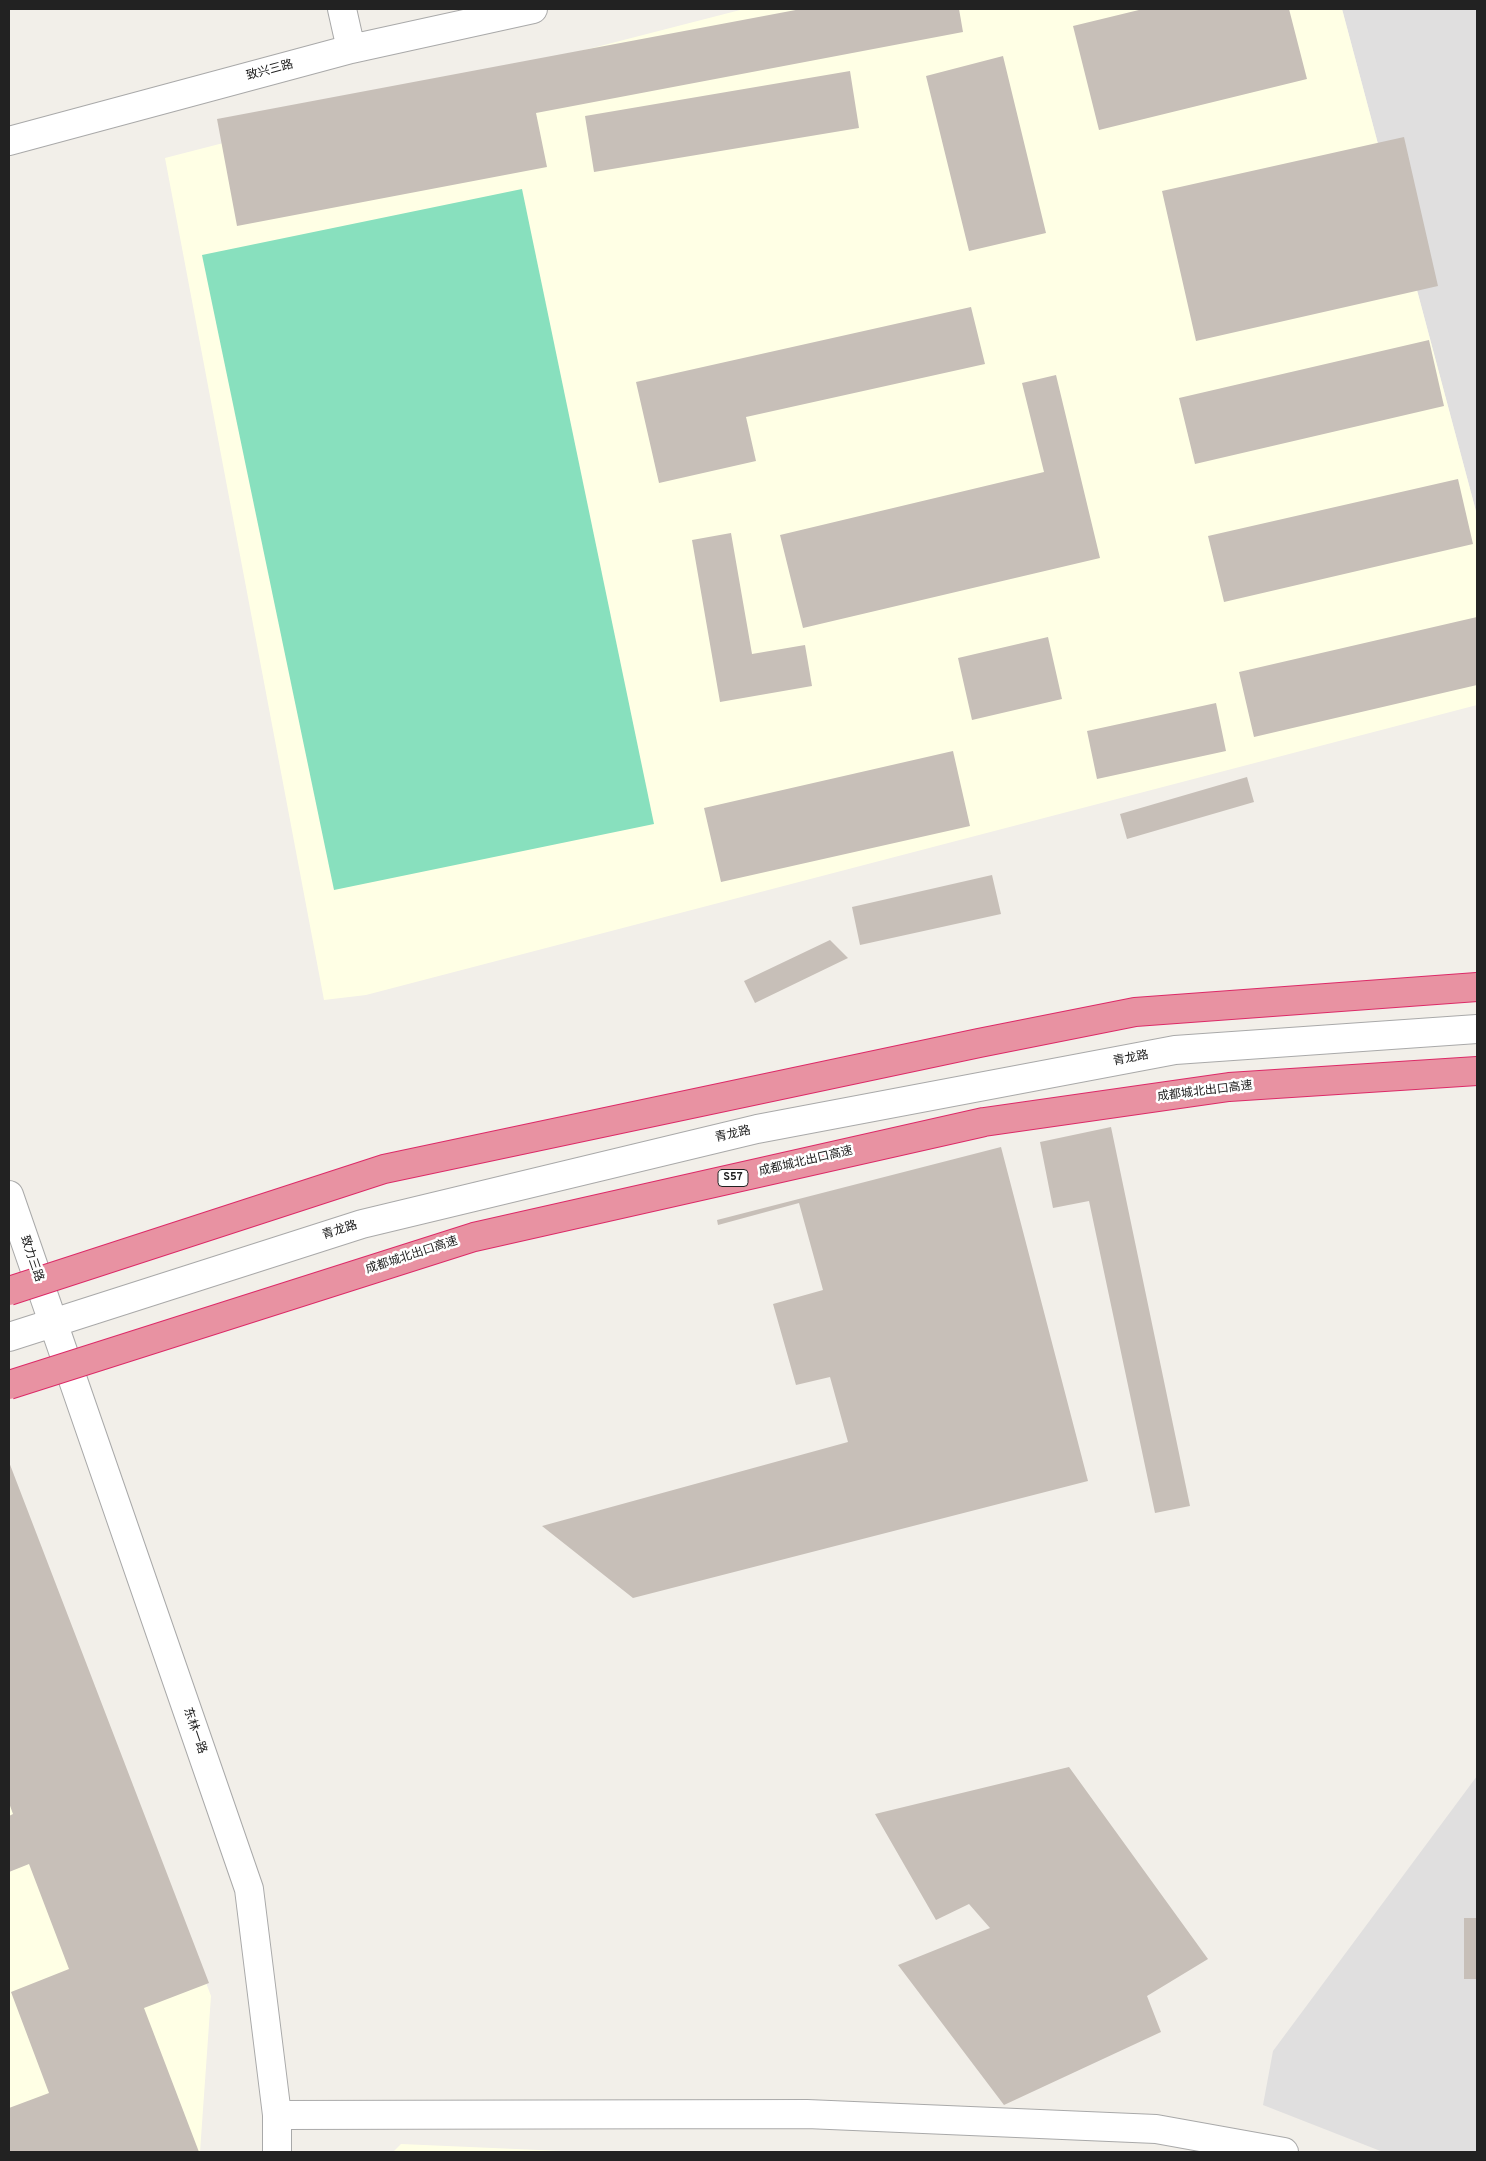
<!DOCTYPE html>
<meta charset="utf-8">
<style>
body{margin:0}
#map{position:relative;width:1486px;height:2161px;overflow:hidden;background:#f2efe9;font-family:Overpass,sans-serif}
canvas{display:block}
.frame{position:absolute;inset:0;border:10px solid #222;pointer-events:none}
</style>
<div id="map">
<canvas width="1486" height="2161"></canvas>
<div class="frame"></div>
</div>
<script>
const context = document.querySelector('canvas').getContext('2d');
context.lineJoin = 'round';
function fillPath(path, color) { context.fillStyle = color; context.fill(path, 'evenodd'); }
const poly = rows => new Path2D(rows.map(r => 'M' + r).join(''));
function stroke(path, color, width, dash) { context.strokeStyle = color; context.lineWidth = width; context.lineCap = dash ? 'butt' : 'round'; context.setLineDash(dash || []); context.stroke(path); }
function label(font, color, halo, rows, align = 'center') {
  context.font = font + ' Overpass,"Noto Sans SC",sans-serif'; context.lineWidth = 5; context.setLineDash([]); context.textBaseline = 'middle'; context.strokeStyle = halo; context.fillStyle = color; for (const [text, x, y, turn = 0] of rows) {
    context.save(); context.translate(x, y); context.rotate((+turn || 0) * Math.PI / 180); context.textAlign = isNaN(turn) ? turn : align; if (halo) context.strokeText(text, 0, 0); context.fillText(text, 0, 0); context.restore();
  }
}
fillPath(poly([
 [1342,9,1477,9,1477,515],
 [1477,1776,1477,2152,1383,2152,1263,2105,1273,2051]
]), '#e0dfdf');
fillPath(poly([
 [744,9,1342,9,1477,515,1477,705,366,995,324,1000,165,158],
 [9,1506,27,1511,211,1996,200,2152,9,2152],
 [401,2144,585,2152,393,2152]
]), '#ffffe5');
fillPath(poly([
 [522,189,654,824,334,890,202,255]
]), '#88e0be');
fillPath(poly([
 [801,9,959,9,963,32,536,113,547,167,237,226,217,119],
 [1143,9,1289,9,1307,79,1099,130,1073,26],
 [1003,56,1046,233,969,251,926,76],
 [850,71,859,128,594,172,585,116],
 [1404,137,1438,286,1196,341,1162,191],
 [971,307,985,364,746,417,756,461,659,483,636,382],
 [1429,340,1444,406,1195,464,1179,398],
 [1056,375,1100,558,803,628,780,535,1044,472,1022,383],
 [1458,479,1473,544,1224,602,1208,536],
 [731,533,752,654,805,645,812,686,720,702,692,540],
 [1477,617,1477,685,1254,737,1239,672],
 [1048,637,1062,699,972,720,958,658],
 [1216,703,1226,751,1097,779,1087,731],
 [953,751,970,826,721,882,704,808],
 [1247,777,1254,802,1127,839,1120,814],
 [992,875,1001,914,860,945,852,907],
 [830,940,848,958,755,1003,744,981],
 [1111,1127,1190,1506,1155,1513,1089,1201,1053,1208,1040,1142],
 [1001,1147,1088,1481,633,1598,542,1526,848,1442,830,1377,796,1385,773,1304,823,1290,799,1203,718,1225,717,1220],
 [9,1462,209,1983,144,2008,199,2152,9,2152,9,2108,49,2093,11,1992,69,1969,29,1864,9,1872,9,1816,13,1814,9,1803],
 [1069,1767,1208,1959,1147,1996,1161,2032,1004,2105,898,1965,990,1928,969,1904,936,1920,875,1814],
 [1464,1918,1477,1918,1477,1979,1464,1979]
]), '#c7bfb8');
const minor = poly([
 [342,9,351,49],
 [9,141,351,49,533,9],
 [277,2115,807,2114,1156,2129,1284,2152]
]);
const tertiary = poly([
 [9,1195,249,1889,277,2115,277,2152],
 [9,1337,362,1224,757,1129,1175,1050,1477,1029]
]);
stroke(minor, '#a9a9a9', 30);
stroke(tertiary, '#a9a9a9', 30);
stroke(minor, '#fff', 28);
stroke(tertiary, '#fff', 28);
const motorwayBridge = poly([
 [9,1291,384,1169,979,1043,1135,1012,1477,987],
 [9,1385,474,1237,984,1122,1229,1087,1477,1071]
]);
stroke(motorwayBridge, '#dc2a67', 30, []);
stroke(motorwayBridge, '#e892a2', 28);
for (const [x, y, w] of [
 [733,1178,30]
]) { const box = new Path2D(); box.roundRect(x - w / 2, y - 8.5, w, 17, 4); context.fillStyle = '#fff'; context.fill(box); stroke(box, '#222', 1); }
label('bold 11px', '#222', null, [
 ["S57",733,1178]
]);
label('12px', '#222', '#fff', [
 ["致兴三路",270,71,-15],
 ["青龙路",1131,1059,-11],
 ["成都城北出口高速",1205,1092,-7],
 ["青龙路",733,1135,-13],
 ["成都城北出口高速",806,1162,-13],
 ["青龙路",340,1231,-18],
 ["成都城北出口高速",412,1256,-18],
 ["致力三路",31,1259,71],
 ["东林一路",194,1731,71]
]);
</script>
